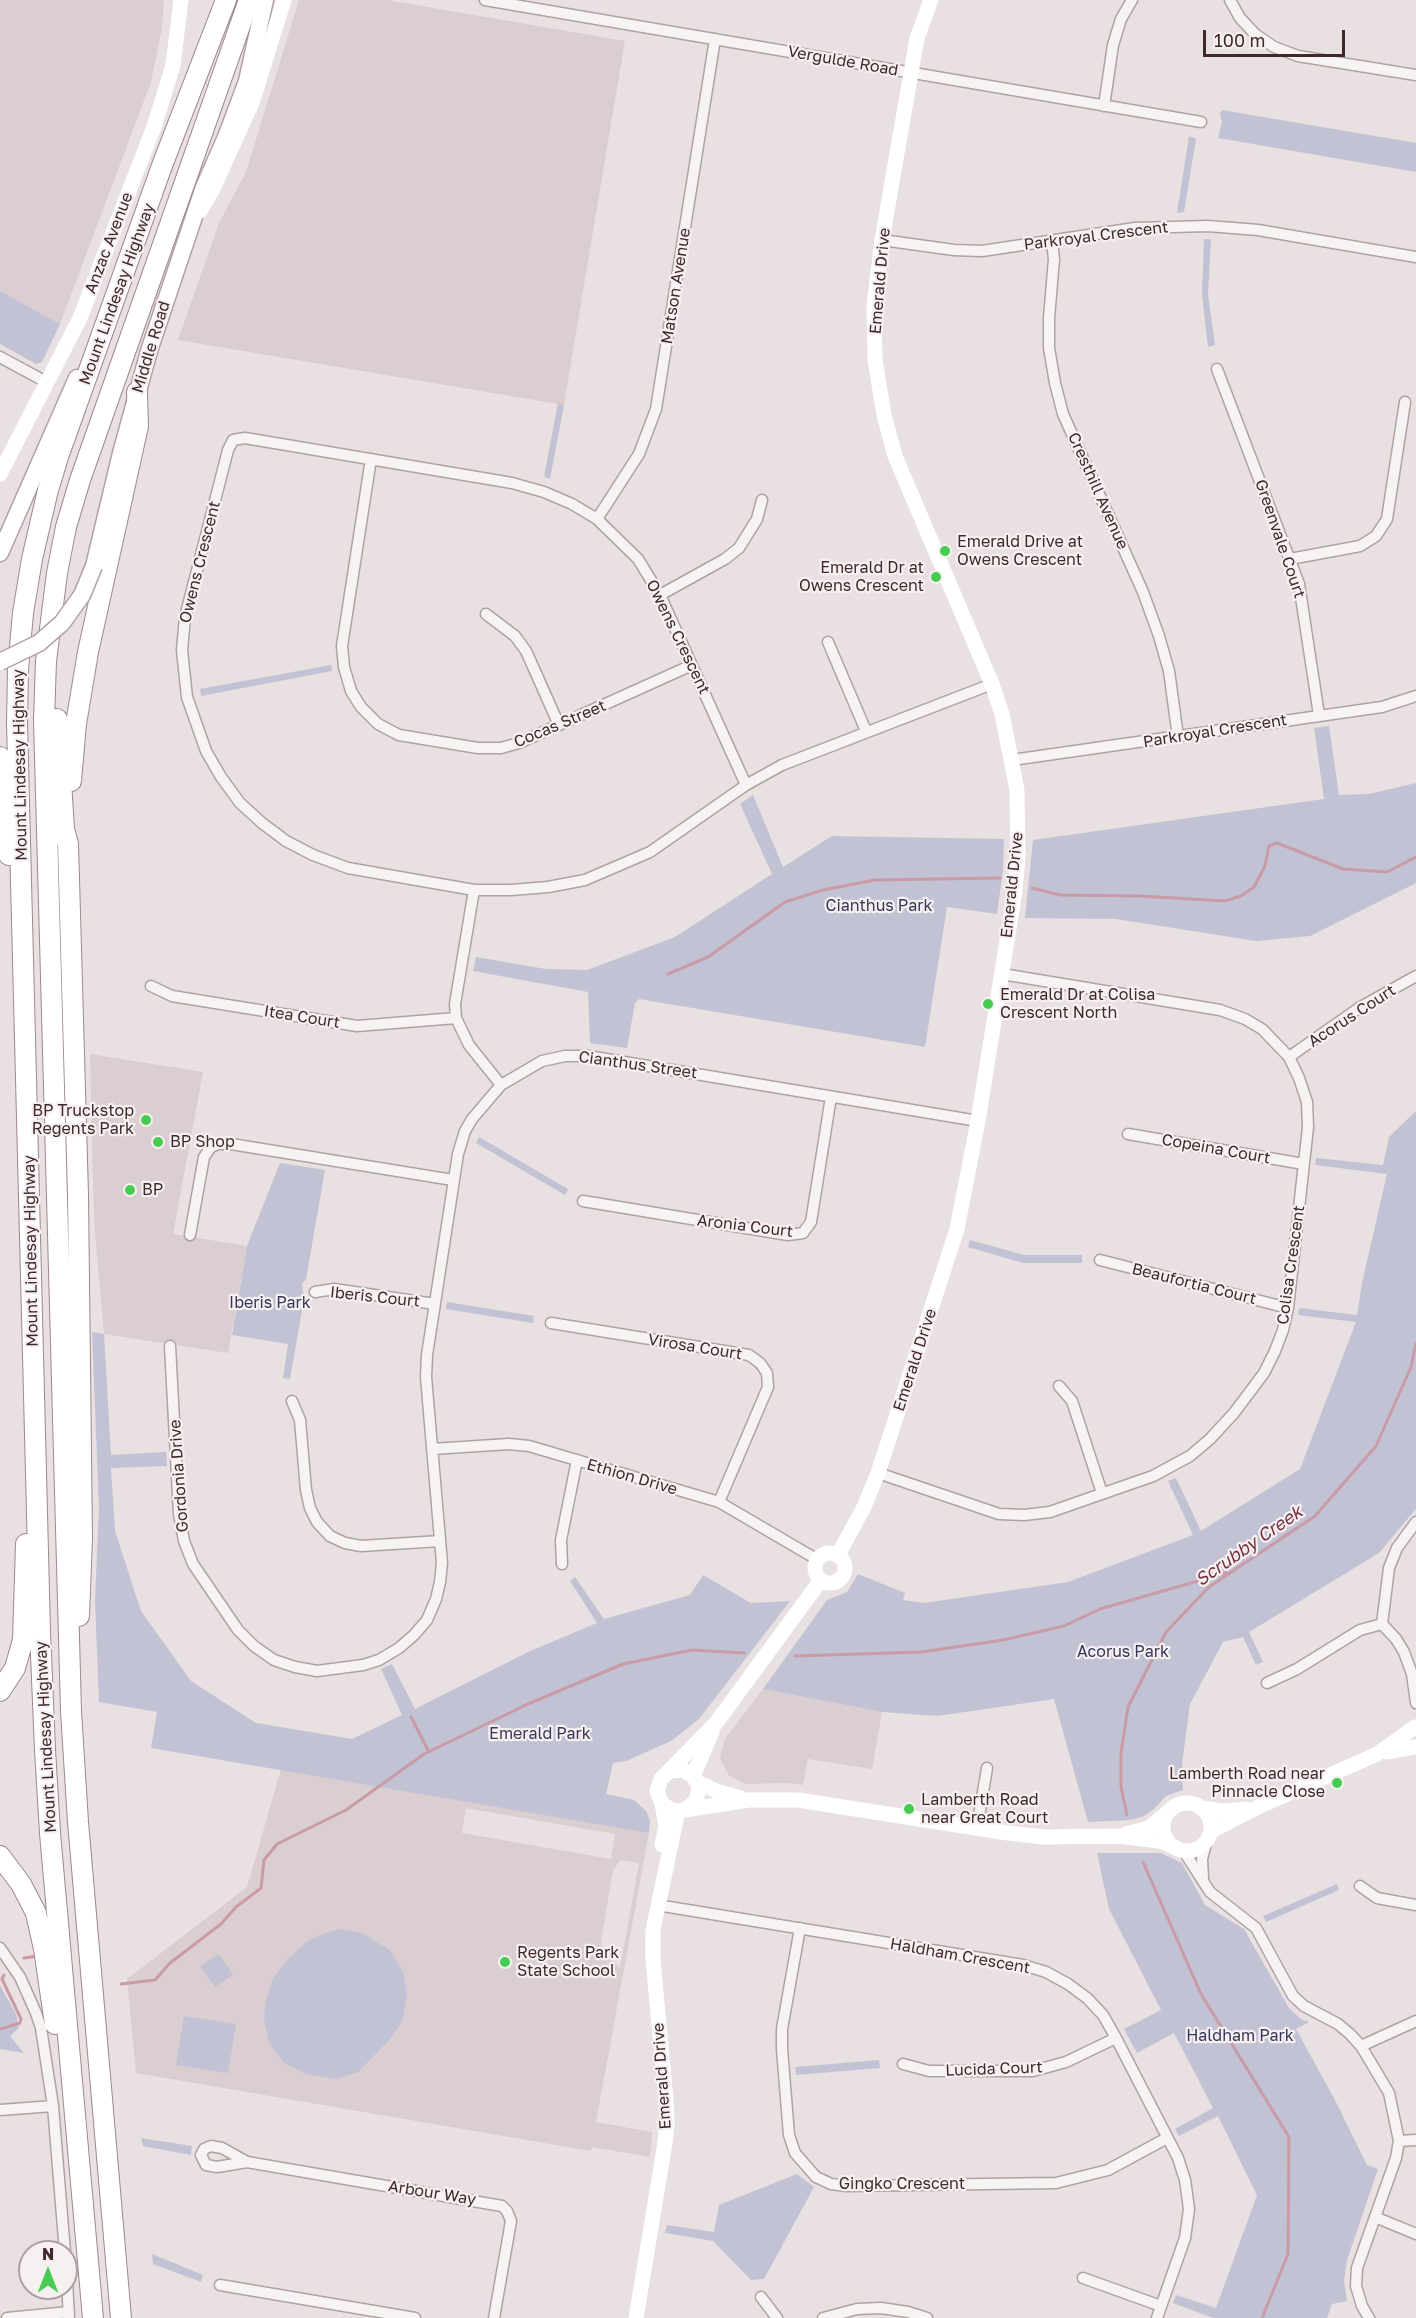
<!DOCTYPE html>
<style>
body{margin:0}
#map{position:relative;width:1416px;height:2318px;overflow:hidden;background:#e9e0e1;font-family:"Golos Text",sans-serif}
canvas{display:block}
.north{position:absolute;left:18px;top:2240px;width:60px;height:60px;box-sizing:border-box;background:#f6f0f1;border:2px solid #ada0a2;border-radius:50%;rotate:0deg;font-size:16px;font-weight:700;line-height:24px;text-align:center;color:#40292c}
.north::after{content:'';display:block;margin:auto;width:21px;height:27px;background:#47cc52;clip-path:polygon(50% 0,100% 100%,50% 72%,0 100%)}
.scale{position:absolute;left:1203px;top:30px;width:142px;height:27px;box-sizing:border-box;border:3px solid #40292c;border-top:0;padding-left:8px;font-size:18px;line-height:21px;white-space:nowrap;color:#40292c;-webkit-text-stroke:4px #f6f0f1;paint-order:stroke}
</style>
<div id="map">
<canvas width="1416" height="2318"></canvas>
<div class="north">N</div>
<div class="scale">100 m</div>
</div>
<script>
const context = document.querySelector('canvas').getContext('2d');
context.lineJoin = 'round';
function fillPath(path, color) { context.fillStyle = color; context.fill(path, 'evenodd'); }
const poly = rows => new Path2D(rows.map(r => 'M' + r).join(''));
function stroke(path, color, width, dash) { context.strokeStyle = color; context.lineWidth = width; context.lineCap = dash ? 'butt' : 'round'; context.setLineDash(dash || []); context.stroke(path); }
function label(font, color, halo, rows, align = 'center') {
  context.font = font + ' "Golos Text",sans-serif'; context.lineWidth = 4.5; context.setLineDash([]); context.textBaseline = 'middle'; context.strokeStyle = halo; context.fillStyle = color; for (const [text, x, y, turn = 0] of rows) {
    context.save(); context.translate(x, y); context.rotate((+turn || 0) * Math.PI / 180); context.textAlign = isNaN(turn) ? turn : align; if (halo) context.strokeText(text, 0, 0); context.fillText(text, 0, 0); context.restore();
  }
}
fillPath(poly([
 [0,0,164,0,162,28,151,82,60,324,0,291],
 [299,0,387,0,625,41,564,405,178,340,219,223,246,172],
 [90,1054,203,1072,173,1234,247,1246,228,1353,104,1334,94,1222],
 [763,1689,882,1712,872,1769,808,1759,803,1785,786,1783,746,1784,729,1776,720,1758,725,1739],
 [281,1769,649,1833,596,2122,652,2132,650,2157,592,2147,591,2151,136,2073,127,1979,247,1887],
 [466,1808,615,1834,611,1859,462,1833],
 [621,1860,639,1863,620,1968,602,1950,601,1942,613,1870],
 [362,1933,390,1950,407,1994,403,2020,392,2037,268,2040,264,2020,265,2004]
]), '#dbced0');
fillPath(poly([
 [1222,110,1416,143,1416,172,1218,138,1222,122,1220,114],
 [1189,136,1196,139,1184,212,1177,213],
 [1204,239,1211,239,1208,295,1215,345,1208,347,1202,295],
 [0,291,60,324,42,362,36,364,0,344],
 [558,403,564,405,550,479,544,477],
 [331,665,332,671,201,696,200,689],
 [1329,726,1339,795,1369,794,1416,783,1416,883,1310,936,1256,941,1116,919,1025,918,1033,840,1324,799,1314,728],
 [753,795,783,867,832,836,1004,839,1003,870,997,914,947,907,925,1047,639,999,635,1003,627,1048,590,1043,588,992,473,971,476,957,546,969,587,970,675,937,772,874,740,804],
 [1416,1111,1416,1509,1379,1553,1249,1632,1263,1662,1256,1665,1243,1637,1223,1642,1190,1704,1182,1764,1183,1790,1166,1796,1153,1810,1142,1817,1130,1820,1088,1822,1054,1699,937,1716,882,1712,763,1689,827,1600,847,1592,858,1574,905,1593,903,1600,924,1603,1068,1582,1193,1535,1168,1481,1176,1478,1201,1531,1300,1469,1356,1322,1298,1315,1299,1308,1357,1315,1362,1283,1387,1174,1315,1165,1316,1158,1383,1165,1389,1137],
 [479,1137,568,1189,565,1195,476,1143],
 [280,1163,325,1170,306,1279,302,1284,304,1299,290,1379,283,1378,288,1344,232,1335,247,1246],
 [970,1240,1024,1255,1082,1255,1082,1263,1023,1263,968,1247],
 [447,1302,534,1316,533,1323,446,1309],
 [92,1332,104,1334,111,1455,166,1452,167,1466,111,1468,115,1531,141,1611,191,1681,256,1723,352,1739,402,1715,381,1669,392,1664,415,1709,528,1652,597,1623,570,1581,575,1577,604,1619,690,1595,703,1575,751,1603,790,1601,699,1719,671,1741,626,1761,613,1763,606,1794,634,1800,646,1811,650,1821,649,1833,151,1748,157,1712,99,1702,95,1601,99,1508],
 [1097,1853,1161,1853,1182,1863,1205,1905,1244,1929,1289,2008,1301,2019,1309,2022,1296,2029,1335,2100,1367,2165,1378,2169,1347,2260,1344,2280,1347,2301,1332,2304,1327,2318,1213,2318,1173,2303,1176,2295,1216,2308,1257,2195,1218,2116,1179,2136,1175,2129,1213,2108,1174,2033,1137,2053,1124,2029,1161,2010,1109,1909],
 [1337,1884,1339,1890,1266,1922,1263,1916],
 [340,1929,362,1933,390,1950,403,1972,407,1994,403,2020,392,2037,358,2072,337,2079,306,2074,283,2062,268,2040,264,2020,265,2004,273,1978,289,1958,308,1941,325,1933],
 [219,1954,233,1975,215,1987,200,1966],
 [0,1985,16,2014,19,2028,10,2036,24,2053,0,2049],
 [184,2016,236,2024,228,2073,176,2065],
 [879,2060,880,2068,796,2075,795,2067],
 [141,2138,192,2146,191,2155,143,2146],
 [797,2174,814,2187,764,2279,751,2280,713,2241,665,2233,667,2225,714,2232,719,2205],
 [152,2254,203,2275,201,2282,153,2264]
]), '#c1c2d3');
stroke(poly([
 [1032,888,1060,895,1140,896,1225,901,1241,896,1254,887,1265,866,1269,846,1277,843,1343,869,1387,872,1416,857],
 [668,974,708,957,785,902,823,890,875,880,1000,878],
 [795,1656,921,1652,1003,1640,1064,1626,1100,1609,1226,1573],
 [411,1717,429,1752],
 [1127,1815,1121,1787,1121,1753,1128,1707,1166,1632,1209,1587,1315,1516,1376,1446,1411,1367,1416,1343],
 [1143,1862,1201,1994,1289,2137,1288,2254,1262,2318],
 [24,1958,37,1956],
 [121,1984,155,1980,170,1963,221,1924,236,1907,261,1888,264,1860,277,1844,346,1810,424,1754,528,1704,623,1664,692,1650,744,1653],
 [0,2029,20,2023,21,2019,2,1979,4,1975]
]), '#c99ba7', 3);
const street = poly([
 [485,0,1201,122],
 [1230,0,1240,18,1255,34,1274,47,1298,56,1416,75],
 [1104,106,1113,45,1121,19,1132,0],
 [882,240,954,250,982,251,1135,228,1208,226,1258,230,1416,257],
 [1052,241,1054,259,1049,318,1049,348,1055,383,1063,414,1143,592,1159,636,1169,671,1178,737],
 [0,357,48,383],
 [1217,369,1299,584,1319,715],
 [371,459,342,646,344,667,351,691,361,707,378,724,399,735,478,748,501,748,519,743,692,665],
 [597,519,639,454,656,409,715,39],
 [1290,559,1360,546,1376,536,1387,519,1405,402],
 [660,595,725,559,739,548,757,519,762,500],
 [486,614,515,636,526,651,559,725],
 [828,642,866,731],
 [1012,760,1382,707,1416,696],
 [746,785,660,595,638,559,597,519,572,504,544,492,512,483,245,438,233,440,228,450,185,617,182,650,187,697,206,751,221,777,240,803,262,823,286,841,313,855,348,868,474,890,511,890,548,887,585,880,650,852,746,785,782,765,992,684],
 [474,890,455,1004,456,1018,469,1045,501,1085],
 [151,986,172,996,357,1026,456,1018],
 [1289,1057,1359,1008,1416,976],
 [1128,1134,1304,1164],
 [583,1201,788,1235,803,1233,811,1222,831,1097],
 [190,1235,204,1157,211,1147,218,1144,231,1144,453,1180],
 [1100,1260,1288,1308],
 [315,1292,334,1289,435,1304],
 [551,1323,749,1355,760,1363,767,1373,768,1387,719,1502],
 [170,1346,179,1514,184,1541,193,1564,238,1630,254,1646,274,1660,295,1667,317,1671,363,1665,379,1660,399,1648,414,1635,427,1620,436,1599,440,1582,442,1563,426,1377,427,1355,458,1154,465,1131,472,1119,501,1085,542,1061,565,1056,588,1056,978,1121],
 [1059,1386,1072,1401,1102,1493],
 [292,1401,300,1420,306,1490,310,1508,317,1522,330,1536,345,1543,361,1546,440,1541],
 [432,1449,509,1444,529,1446,719,1502,818,1560],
 [878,1473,999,1514,1024,1515,1050,1512,1153,1476,1190,1456,1210,1439,1234,1413,1264,1373,1275,1351,1283,1330,1288,1308,1308,1127,1307,1102,1299,1078,1289,1057,1262,1029,1245,1019,1220,1010,1002,974],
 [1416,1522,1397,1548,1389,1568,1382,1624,1396,1639,1404,1652,1412,1674,1416,1703],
 [562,1564,561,1540,577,1460],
 [1267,1683,1297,1669,1360,1630,1382,1624],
 [977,1828,987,1768],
 [1183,1850,1210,1892,1256,1928,1293,1996,1304,2006,1338,2024,1350,2034,1361,2046,1389,2093,1399,2141,1396,2158,1357,2268,1356,2286,1362,2306,1369,2318],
 [1203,1878,1202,1859,1207,1840],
 [1360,1886,1377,1898,1416,1905],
 [657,1905,1023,1965,1046,1972,1068,1984,1087,1998,1103,2015,1116,2038,1178,2158,1185,2180,1189,2209,1185,2238,1157,2318],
 [800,1928,782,2029,782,2049,789,2135,795,2153,816,2177,831,2184,847,2186,1056,2183,1108,2170,1167,2138],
 [0,1948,20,1977,36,2013,41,2028,53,2106,65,2252],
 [1361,2046,1416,2021],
 [903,2064,929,2071,1033,2071,1066,2062,1116,2038],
 [0,2110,53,2106],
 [1399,2141,1416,2140],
 [247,2162,222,2148,211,2146,204,2149,201,2155,206,2165,217,2167,247,2162,502,2206,507,2211,511,2221,494,2318],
 [1375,2217,1416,2234],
 [66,2262,69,2318],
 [1083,2278,1161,2306],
 [220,2285,415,2318],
 [761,2297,777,2318],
 [7,2318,69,2312],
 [823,2318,857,2309,881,2308,908,2312,927,2318]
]);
const primary = poly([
 [0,553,77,378],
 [94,566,121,453,149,351,204,187,226,137,247,81,265,0]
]);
const highway = poly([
 [57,719,64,829,68,844,78,1195,82,1538,79,1616],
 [0,757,9,855],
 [71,781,76,724,88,652,138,426,137,392],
 [0,1691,15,1668,23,1640,26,1544],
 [0,1856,21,1884,36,1913,44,1949,55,2024],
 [93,2318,50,1833,45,1750,40,1631,17,723,18,669,23,613,32,559,48,490,58,457,163,163,226,0],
 [121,2318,78,1822,71,1711,44,720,46,661,57,573,66,527,80,480,249,0]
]);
stroke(street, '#b0a2a3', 13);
stroke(primary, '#b4a0a3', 19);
stroke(highway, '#9f888b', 22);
stroke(street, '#f7f3f3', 10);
stroke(poly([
 [200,211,212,191,252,103,284,0],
 [0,474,80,318,155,124,173,65,181,0],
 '815 1568a15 15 0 1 1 30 0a15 15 0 1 1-30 0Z',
 [838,1555,864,1507,878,1473,957,1229,978,1121,1015,891,1018,857,1017,790,1002,714,992,684,895,456,884,415,875,360,874,305,882,240,917,38,931,0],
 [1386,1752,1416,1747],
 [666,1774,671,1771,683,1770,693,1776,697,1782,699,1788,696,1801,686,1809],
 [693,1776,712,1732],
 [697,1782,719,1792,741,1798],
 '1163 1827a24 24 0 1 1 48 0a24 24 0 1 1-48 0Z',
 [662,1804,672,1810,678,1811,749,1800,798,1800,1008,1833,1044,1837,1118,1836,1159,1841,1175,1847],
 [1201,1808,1223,1811,1247,1809],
 [1211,1831,1256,1808,1377,1754,1415,1727],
 [1126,1834,1149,1828,1168,1812],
 [662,1845,666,1826,662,1804,657,1791,661,1779,716,1723,821,1580],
 [636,2318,665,2143,667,2122,666,2100,653,1960,653,1930,678,1811]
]), '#fff', 15);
stroke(primary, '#fff', 16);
stroke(highway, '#fff', 20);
const primaryBridge = poly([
 [0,662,39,643,62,623,82,595,94,566]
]);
stroke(primaryBridge, '#b4a0a3', 19, []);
stroke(primaryBridge, '#fff', 16);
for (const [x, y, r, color] of [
 [945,551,6,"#47cc52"],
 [936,577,6,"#47cc52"],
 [988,1004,6,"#47cc52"],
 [146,1120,6,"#47cc52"],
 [158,1142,6,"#47cc52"],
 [130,1190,6,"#47cc52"],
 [1337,1783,6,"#47cc52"],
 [909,1809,6,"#47cc52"],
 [505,1962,6,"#47cc52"]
]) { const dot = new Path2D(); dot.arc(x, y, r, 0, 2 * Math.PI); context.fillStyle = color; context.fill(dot); stroke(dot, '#f6f0f1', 2); }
label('16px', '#40292c', '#f6f0f1', [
 ["Vergulde Road",843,61,10],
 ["Parkroyal Crescent",1096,236,-7],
 ["Anzac Avenue",109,243,-69],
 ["Emerald Drive",880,281,-85],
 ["Matson Avenue",676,286,-81],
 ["Mount Lindesay Highway",117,294,-70],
 ["Middle Road",151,347,-73],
 ["Cresthill Avenue",1098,491,66],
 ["Greenvale Court",1280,539,71],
 ["Owens Crescent",200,562,-76],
 ["Owens Crescent",678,637,64],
 ["Cocas Street",560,724,-23],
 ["Parkroyal Crescent",1215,731,-9],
 ["Mount Lindesay Highway",20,765,-91],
 ["Emerald Drive",1012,885,-84],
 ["Acorus Court",1352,1016,-33],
 ["Itea Court",302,1017,9],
 ["Cianthus Street",638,1065,8],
 ["Copeina Court",1216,1149,10],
 ["Aronia Court",745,1226,7],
 ["Mount Lindesay Highway",31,1251,-91],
 ["Colisa Crescent",1291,1265,-82],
 ["Beaufortia Court",1194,1284,14],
 ["Iberis Court",375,1297,6],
 ["Virosa Court",695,1347,9],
 ["Emerald Drive",915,1360,-72],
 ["Gordonia Drive",179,1476,-94],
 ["Ethion Drive",632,1477,16],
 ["Mount Lindesay Highway",46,1737,-93],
 ["Haldham Crescent",960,1956,10],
 ["Lucida Court",994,2069,-2],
 ["Emerald Drive",662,2076,-94],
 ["Gingko Crescent",902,2184],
 ["Arbour Way",432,2193,9]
]);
label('16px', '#40292c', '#f6f0f1', [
 ["Emerald Drive at",957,542],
 ["Owens Crescent",957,560],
 ["Emerald Dr at",924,568,"right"],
 ["Owens Crescent",924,586,"right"],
 ["Emerald Dr at Colisa",1000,995],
 ["Crescent North",1000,1013],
 ["BP Truckstop",134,1111,"right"],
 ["Regents Park",134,1129,"right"],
 ["BP Shop",170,1142],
 ["BP",142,1190],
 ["Lamberth Road near",1325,1774,"right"],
 ["Pinnacle Close",1325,1792,"right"],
 ["Lamberth Road",921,1800],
 ["near Great Court",921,1818],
 ["Regents Park",517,1953],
 ["State School",517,1971]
], 'left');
label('16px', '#38365c', '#f6f0f1', [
 ["Cianthus Park",879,906],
 ["Iberis Park",270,1303],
 ["Acorus Park",1123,1652],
 ["Emerald Park",540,1734],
 ["Haldham Park",1240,2036]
]);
label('italic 18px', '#743341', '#f6f0f1', [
 ["Scrubby Creek",1249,1546,-35]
]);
</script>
